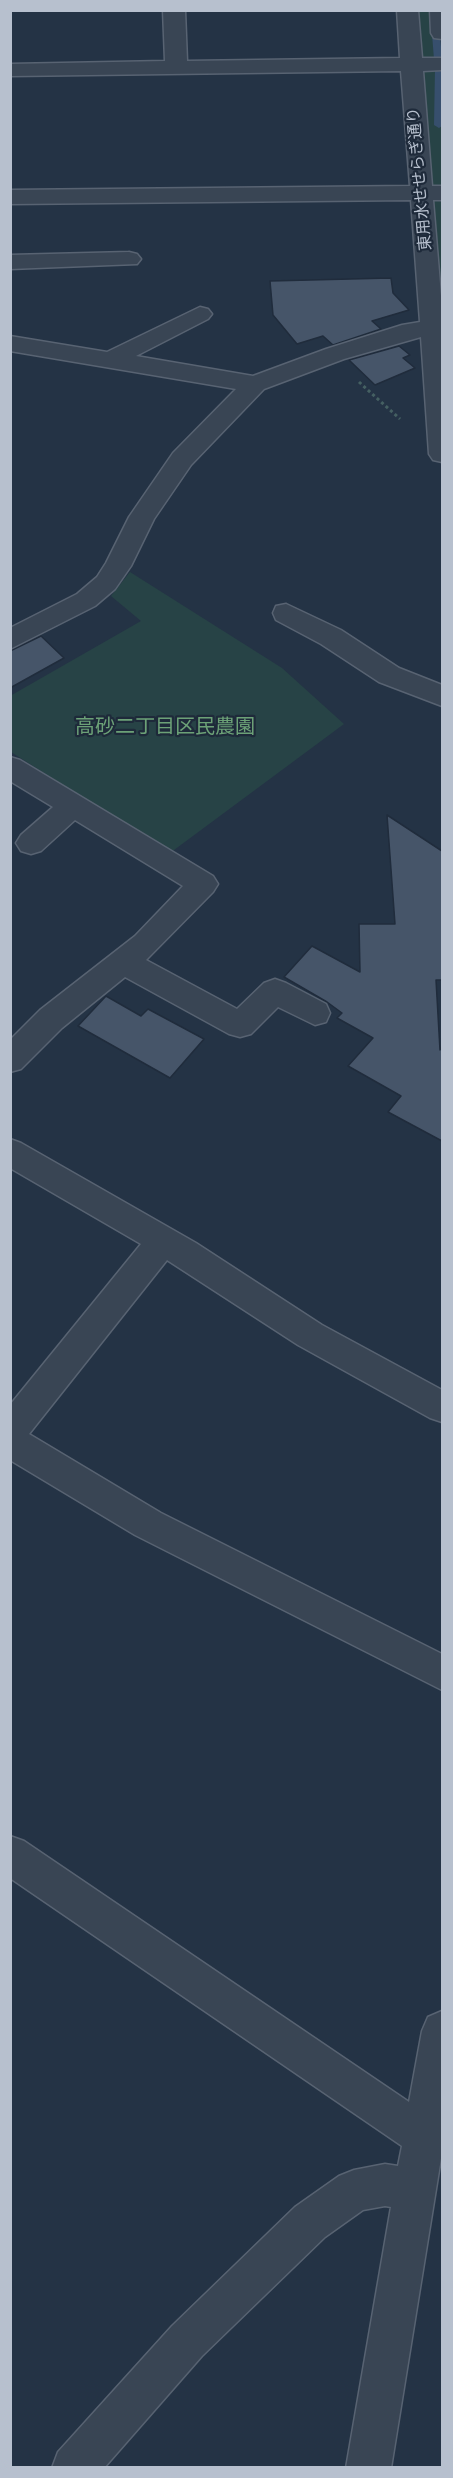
<!DOCTYPE html>
<meta charset="utf-8">
<style>
body{margin:0}
#map{position:relative;width:453px;height:2478px;overflow:hidden;background:#243345;font-family:"Fira Sans",sans-serif}
canvas{display:block}
.frame{position:absolute;inset:0;border:12px solid #b7c0ce;pointer-events:none}
</style>
<div id="map">
<canvas width="453" height="2478"></canvas>
<div class="frame"></div>
</div>
<script>
const context = document.querySelector('canvas').getContext('2d');
context.lineJoin = 'round';
function fillPath(path, color) { context.fillStyle = color; context.fill(path, 'evenodd'); }
const poly = rows => new Path2D(rows.map(r => 'M' + r).join(''));
function stroke(path, color, width, dash) { context.strokeStyle = color; context.lineWidth = width; context.lineCap = dash ? 'butt' : 'round'; context.setLineDash(dash || []); context.stroke(path); }
function label(font, color, halo, rows, align = 'center') {
  context.font = font + ' "Fira Sans","Noto Sans JP",sans-serif'; context.lineWidth = 4.5; context.setLineDash([]); context.textBaseline = 'middle'; context.strokeStyle = halo; context.fillStyle = color; for (const [text, x, y, turn = 0] of rows) {
    context.save(); context.translate(x, y); context.rotate((+turn || 0) * Math.PI / 180); context.textAlign = isNaN(turn) ? turn : align; if (halo) context.strokeText(text, 0, 0); context.fillText(text, 0, 0); context.restore();
  }
}
fillPath(poly([
 [410,11,438,11,442,62,414,63],
 [442,65,442,191,423,192,414,66],
 [442,194,442,325,435,326,424,195],
 [130,572,282,668,344,724,170,853,11,752,10,696,141,621,111,596]
]), '#274346');
fillPath(poly([
 [435,19,439,22,442,59,438,62,434,59,431,22,435,19],
 [439,66,442,68,442,126,439,128,434,125,435,69,439,66]
]), '#374f6d');
const building = poly([
 [391,278,393,293,409,310,372,321,381,329,333,345,323,336,297,344,273,315,270,281,391,278],
 [399,346,410,355,403,358,415,368,375,385,349,360,399,346],
 [41,636,64,658,10,688,10,651,41,636],
 [387,815,442,851,442,980,436,980,440,1050,442,1046,442,1141,388,1112,401,1096,348,1066,373,1038,337,1018,342,1013,327,1002,284,977,312,946,360,972,359,924,395,924,387,815],
 [106,996,141,1016,148,1009,204,1039,170,1078,78,1026,106,996]
]);
fillPath(building, '#465569');
stroke(building, '#202c3c', 1.5);
const minor = poly([
 [163,10,185,10,187,61,400,58,397,10,418,10,422,58,442,58,442,70,423,71,432,186,442,186,442,200,433,200,442,308,442,462,433,460,429,454,421,337,344,359,264,389,191,465,154,519,131,566,115,589,95,606,10,649,10,628,77,594,97,577,106,563,129,517,173,453,236,389,10,351,10,336,107,352,200,307,208,309,212,314,208,319,136,356,253,376,326,349,402,325,420,322,411,200,10,204,10,190,410,186,401,71,10,76,10,64,165,61,163,10],
 [430,10,442,10,442,39,434,38,431,33,430,10],
 [129,252,137,254,141,259,137,264,10,269,10,255,129,252],
 [286,604,341,630,399,668,442,685,442,706,379,682,321,644,276,620,273,613,276,606,286,604],
 [10,757,20,760,213,876,218,884,213,892,146,960,237,1009,264,983,275,979,286,983,326,1004,330,1013,326,1022,315,1025,278,1007,251,1034,240,1037,229,1034,125,977,62,1028,21,1069,10,1072,10,1040,40,1010,135,936,183,886,75,820,41,851,31,854,21,851,16,843,21,835,53,807,10,781,10,757],
 [10,1139,21,1143,196,1243,322,1325,442,1390,442,1422,430,1418,298,1345,167,1260,29,1434,161,1513,442,1654,442,1690,135,1535,10,1460,10,1405,141,1244,10,1168,10,1139],
 [10,1836,24,1841,409,2102,422,2031,428,2017,442,2011,442,2152,391,2468,346,2468,391,2207,385,2206,363,2210,325,2237,202,2356,104,2468,52,2468,58,2452,172,2326,295,2207,339,2176,354,2170,385,2164,398,2166,402,2146,10,1878,10,1836]
]);
stroke(minor, '#586372', 3);
stroke(poly([
 [359,382,400,419]
]), '#456062', 3, [3, 3]);
fillPath(minor, '#394554');
label('16px', '#b7c0ce', '#1e2a3a', [
 ["東用水せせらぎ通り",420,179,-95]
]);
label('20px', '#6ca177', '#1e2a3a', [
 ["高砂二丁目区民農園",165,727]
]);
</script>
